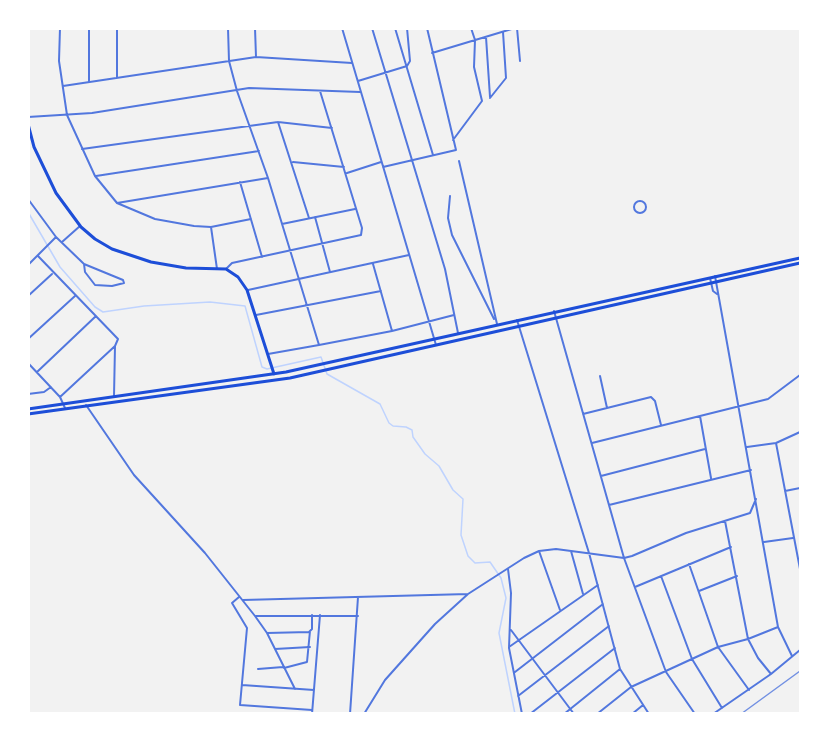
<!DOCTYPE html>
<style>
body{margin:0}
#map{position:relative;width:829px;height:742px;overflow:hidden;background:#f2f2f2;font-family:"Roboto Condensed",sans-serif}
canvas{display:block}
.frame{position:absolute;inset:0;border:30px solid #fff;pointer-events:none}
</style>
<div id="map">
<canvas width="829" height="742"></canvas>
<div class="frame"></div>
</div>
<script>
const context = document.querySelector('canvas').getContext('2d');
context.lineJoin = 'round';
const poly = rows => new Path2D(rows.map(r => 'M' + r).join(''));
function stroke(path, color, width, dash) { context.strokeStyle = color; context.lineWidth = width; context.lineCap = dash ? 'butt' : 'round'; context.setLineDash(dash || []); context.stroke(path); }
stroke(poly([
 [28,212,60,267,95,307,103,312,144,306,210,302,245,306,262,367,267,369,321,357,327,374,380,404,389,423,393,426,406,427,412,430,413,437,425,454,439,466,453,490,463,499,461,535,468,556,475,563,490,562,501,578,506,598,499,633,515,714]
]), '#bfd3fe', 1.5);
stroke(poly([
 [60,28,59,61,67,115,95,176,117,203,155,219,194,226,211,227,251,219],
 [89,28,89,82],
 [117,28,117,77],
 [228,28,229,61,237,91,268,178,319,345,392,331,454,315],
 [255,28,256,57],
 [342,28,436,345],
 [372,28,445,269,458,333],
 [395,28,433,155],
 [517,28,520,61],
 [486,37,490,97],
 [432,53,515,28],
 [358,81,407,66,410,61,407,28],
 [63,86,256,57,352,63],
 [490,98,506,78,503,32],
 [28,117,92,113,249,88,360,92],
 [278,122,309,218],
 [453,140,482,101,474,67,475,40,471,28],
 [82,149,278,122,332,128],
 [459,161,497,324],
 [293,162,344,167],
 [383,167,456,150,427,28],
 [347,173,381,162],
 [96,176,259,151],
 [240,182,262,257],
 [450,196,448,218,452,235,494,319],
 [28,199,56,237,28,265],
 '634 207a6 6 0 1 1 12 0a6 6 0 1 1-12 0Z',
 [117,203,268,178],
 [315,217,330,272],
 [282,224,355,209],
 [211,227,217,269],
 [56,237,84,264,123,280,124,283,112,286,95,285,85,272,84,264],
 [62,242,80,226],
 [38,256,118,339,115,346,60,397],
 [373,264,392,331],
 [226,269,232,263,361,235,362,228,320,91],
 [715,276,778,627,792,656],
 [710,278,713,291,717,294],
 [248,290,409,255],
 [28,296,52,274],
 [554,311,624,558,666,672,695,714],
 [256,315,381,291],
 [517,320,589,553,620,669,649,714],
 [28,339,75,296],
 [268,354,319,345],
 [28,363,60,397,65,408],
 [37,372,96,316],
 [600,376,607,408],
 [28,394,44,392,51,387],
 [114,396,115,346],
 [86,405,134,475,205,553,255,616,267,633,295,689],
 [583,414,651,397,655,401,661,425],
 [700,416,711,478],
 [592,443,768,399,800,375],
 [776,443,800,569],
 [747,447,776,443,800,432],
 [601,476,705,449],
 [785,491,800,488],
 [609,505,751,470],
 [725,521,748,639,758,658,771,674],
 [764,542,793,538],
 [539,551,560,610],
 [571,551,583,594],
 [689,564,718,647,749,690],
 [508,569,511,593,509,648,522,714],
 [661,576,692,659,722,708],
 [635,587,731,547],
 [699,591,737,576],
 [239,597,232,603,247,628,240,705,312,710],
 [243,600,468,594],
 [256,616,358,616],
 [511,630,574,714],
 [267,633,309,632,312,629,312,615],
 [509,647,598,585],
 [275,649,310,647],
 [284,668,307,662,310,631],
 [258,669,283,667],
 [515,672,603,604],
 [242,685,314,690],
 [518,696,609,626],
 [312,714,320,615],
 [350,714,358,597],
 [364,714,385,680,435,624,468,594,524,558,539,551,556,549,624,558,632,556,686,533,750,513,756,499],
 [530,714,615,648],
 [564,714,620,669],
 [597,714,631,687,718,647,748,639,778,627],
 [632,714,643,705],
 [713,714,771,674,800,650]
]), '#5277de', 2);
stroke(poly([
 [28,124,34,147,56,193,81,227,95,239,112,249,151,262,186,268,226,269,238,277,247,290,274,374],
 [28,409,286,372,800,258],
 [28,414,290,378,800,263]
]), '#1d4ed8', 3);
stroke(poly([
 [741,714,800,671]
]), '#7290e2', 1.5);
</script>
